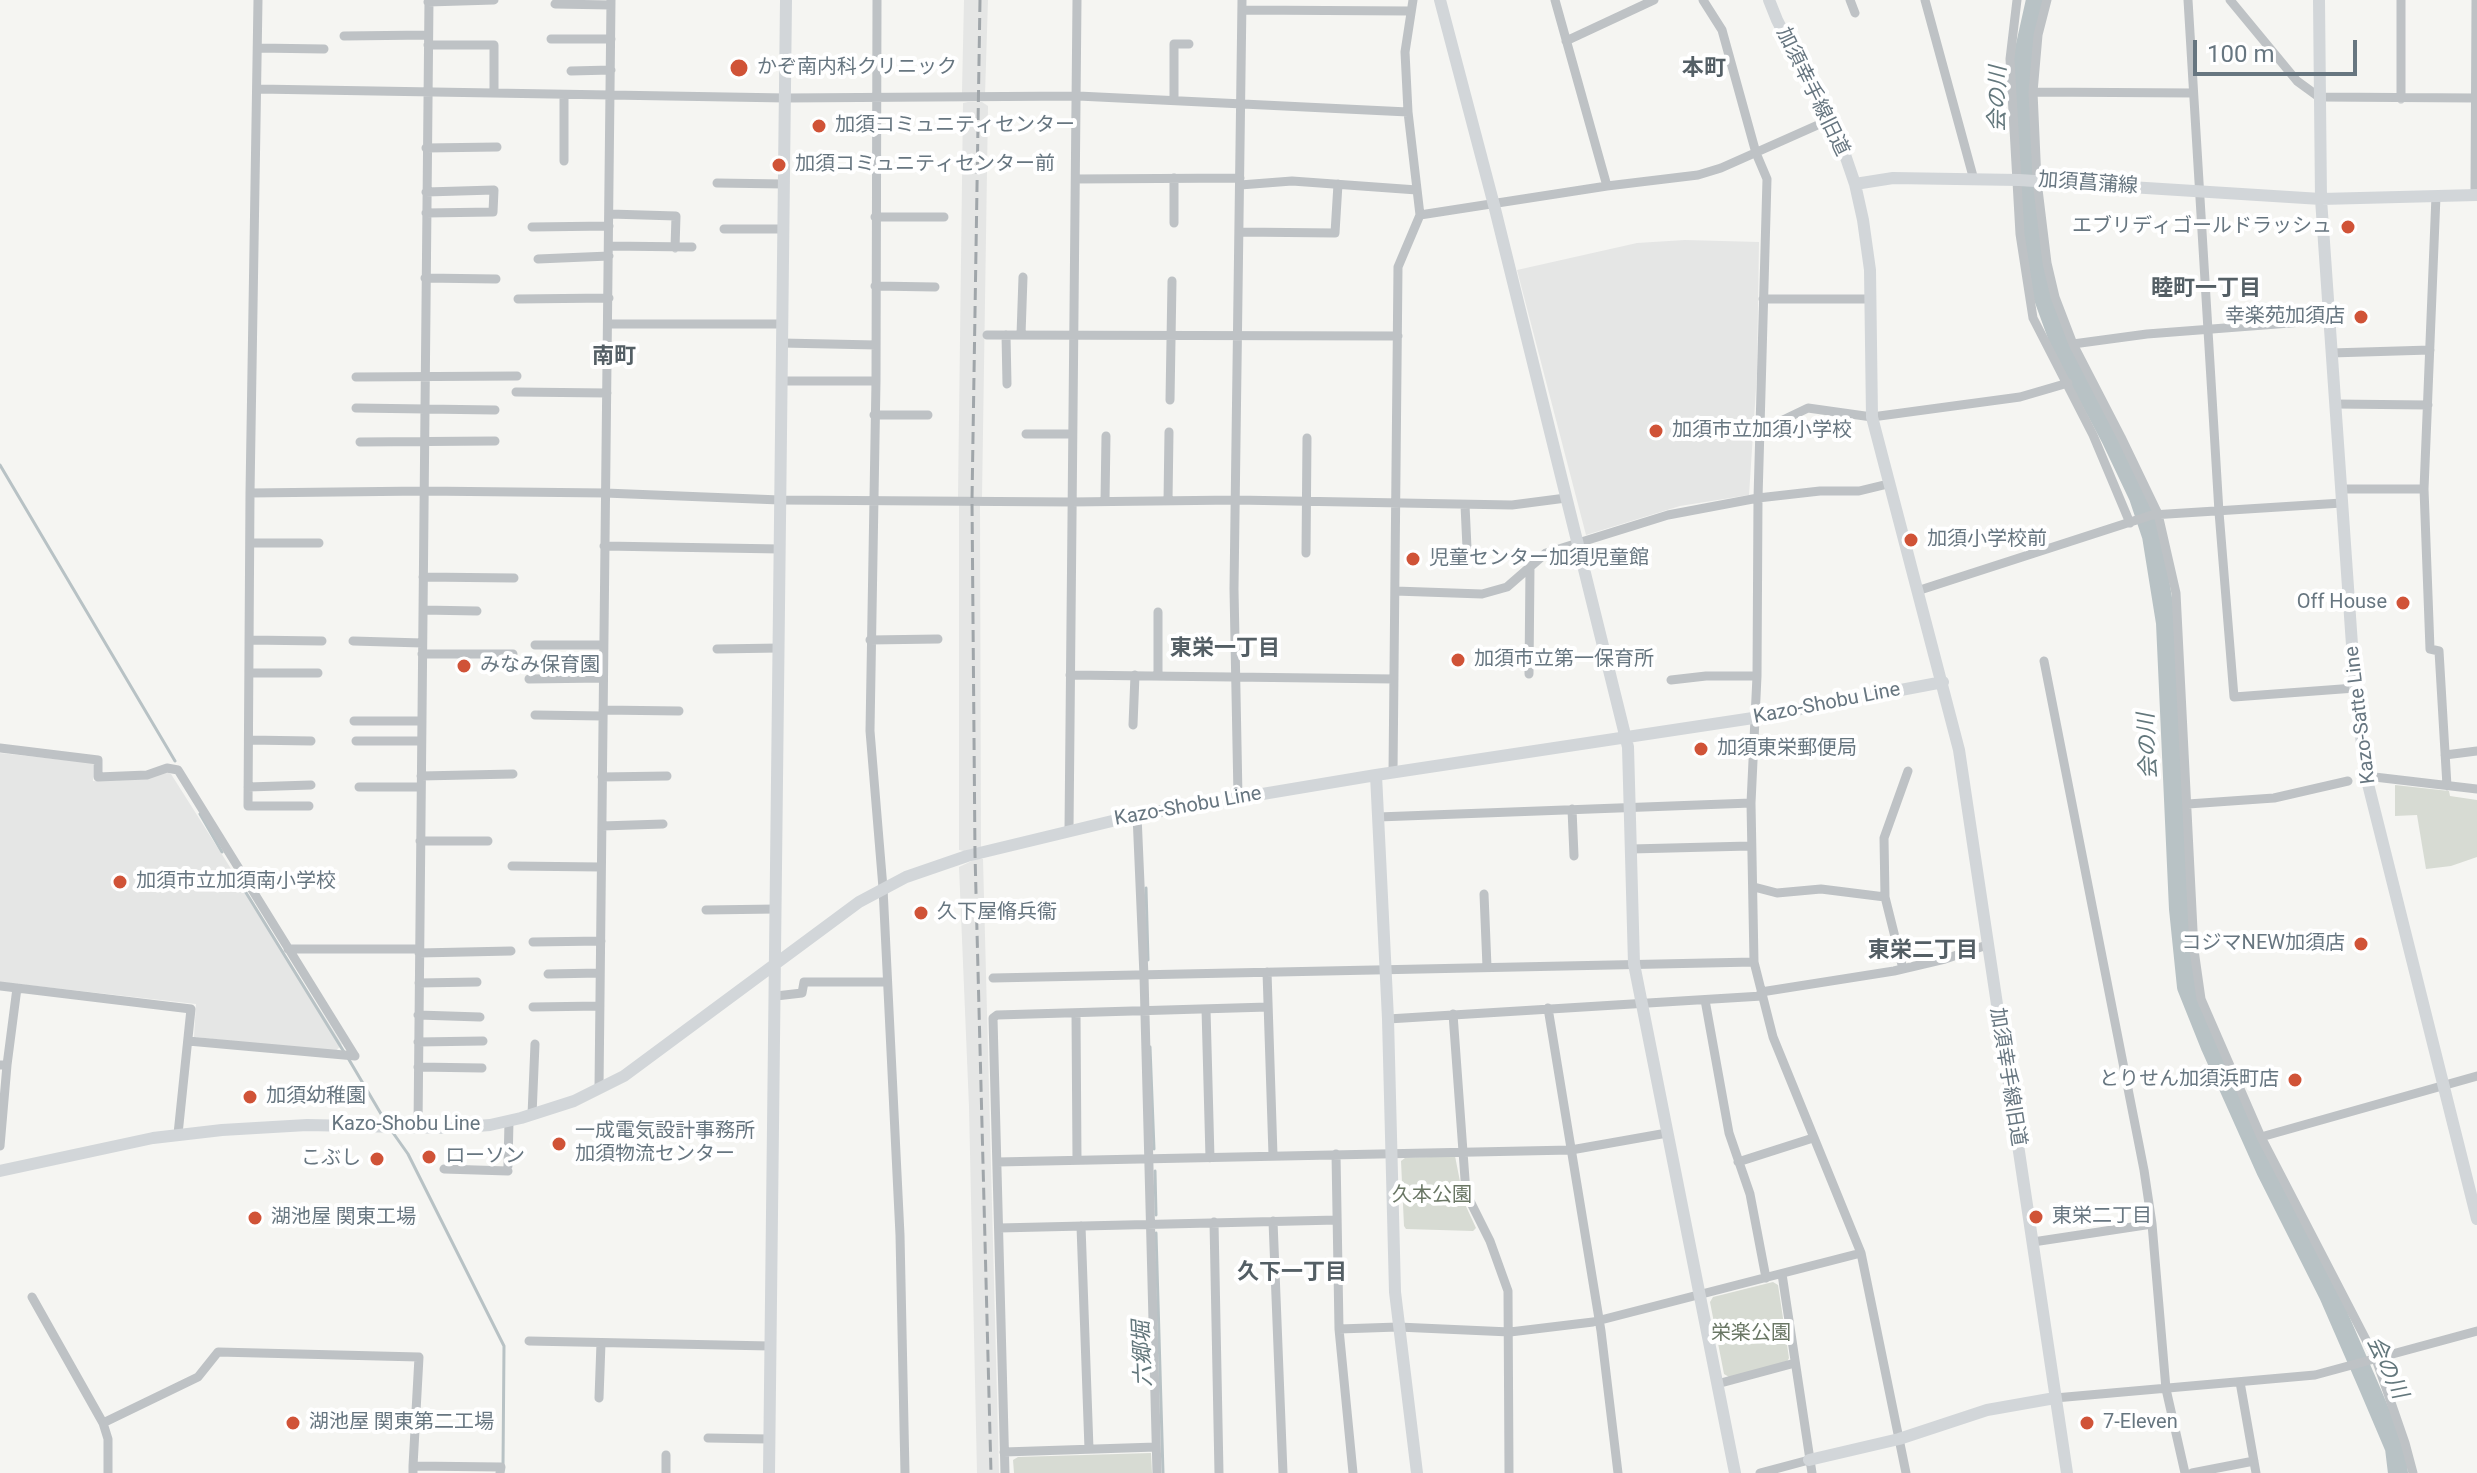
<!DOCTYPE html>
<meta charset="utf-8">
<style>
body{margin:0}
#map{position:relative;width:2477px;height:1473px;overflow:hidden;background:#f5f5f2;font-family:Roboto,sans-serif}
canvas{display:block}
.scale{position:absolute;left:2193px;top:40px;width:164px;height:36px;box-sizing:border-box;border:4px solid #677680;border-top:0;padding-left:10px;font-size:24px;line-height:28px;white-space:nowrap;color:#677680;-webkit-text-stroke:6px #fff;paint-order:stroke}
</style>
<div id="map">
<canvas width="2477" height="1473"></canvas>
<div class="scale">100 m</div>
</div>
<script>
const context = document.querySelector('canvas').getContext('2d');
context.lineJoin = 'round';
function fillPath(path, color) { context.fillStyle = color; context.fill(path, 'evenodd'); }
const poly = rows => new Path2D(rows.map(r => 'M' + r).join(''));
function stroke(path, color, width, dash) { context.strokeStyle = color; context.lineWidth = width; context.lineCap = dash ? 'butt' : 'round'; context.setLineDash(dash || []); context.stroke(path); }
function label(font, color, halo, rows, align = 'center') {
  context.font = font + ' Roboto,"Noto Sans JP",sans-serif'; context.lineWidth = 8; context.setLineDash([]); context.textBaseline = 'middle'; context.strokeStyle = halo; context.fillStyle = color; for (const [text, x, y, turn = 0] of rows) {
    context.save(); context.translate(x, y); context.rotate((+turn || 0) * Math.PI / 180); context.textAlign = isNaN(turn) ? turn : align; if (halo) context.strokeText(text, 0, 0); context.fillText(text, 0, 0); context.restore();
  }
}
fillPath(poly([
 [964,0,988,0,985,95,962,94,962,91],
 [968,102,982,102,988,106,982,497,974,498,958,497,963,103],
 [1685,240,1759,242,1757,373,1749,495,1680,506,1586,535,1517,270,1637,243],
 [959,504,980,504,981,847,964,851,959,850],
 [0,753,93,763,93,781,147,779,167,772,171,774,342,1044,335,1052,194,1037,196,1004,0,982],
 [978,858,983,859,999,1473,977,1473,969,1107,959,867]
]), '#e5e6e5');
fillPath(poly([
 [2395,785,2449,791,2450,796,2477,800,2477,857,2451,866,2426,869,2417,815,2395,816],
 [1455,1156,1464,1202,1476,1228,1473,1231,1406,1229,1404,1226,1401,1161,1405,1158],
 [1773,1282,1778,1285,1789,1358,1787,1362,1729,1377,1724,1374,1710,1302,1713,1297],
 [1151,1453,1152,1473,1014,1473,1013,1460,1018,1457]
]), '#d7dbd3');
stroke(poly([
 [0,465,175,761],
 [200,814,222,852],
 [237,878,344,1052],
 [1146,888,1148,960],
 [1150,1047,1154,1149],
 [348,1058,387,1124],
 [391,1130,408,1154,504,1346,503,1466],
 [1155,1171,1156,1215],
 [1156,1233,1163,1473]
]), '#b8c2c5', 3);
stroke(poly([
 [2036,0,2024,54,2021,133,2037,279,2061,345,2111,438,2139,497,2152,536,2166,623,2179,909,2187,987,2211,1047,2266,1170,2329,1295,2369,1387,2395,1448,2398,1473]
]), '#b8c2c5', 20);
stroke(poly([
 [258,0,250,493,248,806,309,806],
 [877,0,876,381,870,731,883,888,900,1235,905,1473],
 [1555,0,1607,186],
 [1703,0,1722,30,1756,153,1767,179,1758,498,1757,676,1751,803,1754,962,1773,1037,1861,1253,1906,1473],
 [1850,0,1855,13],
 [1925,0,1974,180],
 [2017,0,2010,59,2020,234,2033,318,2093,435,2130,523],
 [2047,0,2038,35,2033,92,2037,181,2047,263,2055,297,2073,344,2121,437,2158,514,2176,593,2194,950,2201,999,2261,1137,2376,1359,2405,1443,2413,1473],
 [2188,0,2219,512,2234,697,2355,688],
 [2230,0,2297,81,2319,97,2475,98],
 [428,2,494,0],
 [555,4,611,5],
 [1242,10,1410,11],
 [344,36,428,35],
 [551,39,611,39],
 [1566,41,1654,0],
 [428,45,494,45,494,93],
 [258,48,324,49],
 [571,71,611,70],
 [258,89,786,98,1078,96,1408,112],
 [2033,92,2193,93],
 [2401,99,2401,0],
 [1174,100,1174,44,1189,44],
 [426,148,497,147],
 [564,161,564,95],
 [1076,179,1240,178],
 [717,183,784,184],
 [1240,185,1292,181,1417,190],
 [2475,195,2476,0],
 [2436,196,2424,489,2430,649,2439,651,2447,786],
 [426,213,493,212,494,190,426,192],
 [610,214,676,216,675,248],
 [1420,215,1607,186,1698,175,1721,168,1829,120],
 [875,217,944,217],
 [1174,223,1174,178],
 [532,227,609,226],
 [724,229,783,229],
 [1240,232,1335,233,1338,184],
 [609,246,692,247],
 [538,259,609,256],
 [425,278,496,279],
 [875,286,935,287],
 [518,299,609,298],
 [1763,299,1870,299],
 [609,324,782,324],
 [987,335,1398,336],
 [1006,335,1007,384],
 [1021,335,1023,277],
 [782,343,876,345],
 [2073,344,2147,334,2329,320],
 [2331,353,2430,350],
 [356,377,517,376],
 [781,381,876,381],
 [516,392,607,393],
 [1170,400,1172,281],
 [2335,404,2428,405],
 [356,408,495,410],
 [874,415,928,415],
 [1760,431,1808,408,1872,417,2020,397,2068,383],
 [1026,434,1072,434],
 [360,442,495,441],
 [2341,489,2424,489],
 [250,493,424,491,605,493,780,500,1071,502,1236,500,1512,505,1566,498],
 [1105,501,1106,436],
 [1168,501,1169,432],
 [1465,505,1467,548],
 [250,543,319,543],
 [604,546,780,549],
 [1306,553,1307,438],
 [423,577,514,578],
 [1395,591,1482,594,1507,587,1546,553,1668,515,1758,498,1820,491,1859,491,1888,484],
 [1917,591,2152,515,2342,503],
 [423,610,477,611],
 [1158,612,1158,675],
 [249,640,322,641],
 [870,640,938,639],
 [353,641,422,643],
 [535,645,603,645],
 [717,649,779,648],
 [422,654,513,654],
 [2044,661,2144,1170,2152,1224,2166,1389,2185,1473],
 [249,673,318,673],
 [1529,674,1530,566],
 [1070,675,1394,679],
 [529,679,603,678],
 [1671,680,1706,676,1757,676],
 [603,710,679,711],
 [535,715,603,716],
 [354,721,421,721],
 [1133,725,1135,675],
 [249,740,311,741],
 [356,741,421,741],
 [0,748,98,760,98,777,147,775,167,768,178,770,355,1056],
 [2445,755,2477,751],
 [1393,772,1398,267,1420,215,1408,112,1405,52,1413,0],
 [421,776,513,774],
 [2366,776,2477,789],
 [602,777,667,776],
 [248,787,311,785],
 [359,787,421,787],
 [1238,797,1234,589,1242,0],
 [2188,804,2274,798,2348,781],
 [1572,809,1574,856],
 [1137,815,1144,976,1157,1473],
 [1378,817,1751,803],
 [602,826,663,824],
 [1069,830,1077,0],
 [420,841,488,841],
 [1631,849,1750,846],
 [512,866,601,867],
 [1754,887,1777,893,1821,889,1885,897],
 [1484,894,1487,967],
 [706,910,776,909],
 [533,942,601,941],
 [288,949,419,949],
 [419,953,511,951],
 [1903,969,1885,897,1884,838,1908,771],
 [1267,972,1273,1155],
 [548,974,600,973],
 [993,978,1754,962],
 [419,983,477,982],
 [0,986,191,1009,178,1134],
 [1761,992,1894,971,1945,959,1987,945],
 [776,996,802,993,804,982,887,982],
 [1705,1000,1729,1133,1750,1194,1766,1278],
 [533,1007,600,1006],
 [1548,1008,1601,1331,1618,1473],
 [1206,1009,1210,1158],
 [1076,1013,1077,1160],
 [1453,1014,1466,1193,1490,1241,1508,1291,1509,1473],
 [418,1015,480,1017],
 [1388,1019,1762,996],
 [188,1041,355,1056],
 [418,1042,483,1041],
 [0,1065,7,1065,0,1146],
 [7,1065,17,988],
 [418,1067,482,1068],
 [599,1089,611,0],
 [532,1115,535,1044],
 [418,1128,429,0],
 [2261,1137,2477,1076],
 [1336,1154,1339,1329,1353,1473],
 [997,1162,1571,1150,1667,1133],
 [1738,1162,1813,1138],
 [508,1166,509,1121],
 [444,1169,508,1171],
 [1273,1221,1283,1473],
 [1214,1222,1219,1473],
 [1081,1226,1089,1449],
 [999,1228,1337,1220],
 [2033,1242,2152,1224],
 [1782,1274,1812,1473],
 [32,1297,103,1423,108,1439,108,1473],
 [1339,1329,1398,1327,1510,1332,1593,1322,1861,1253],
 [529,1341,770,1346],
 [2240,1382,2256,1473],
 [1717,1384,1795,1363],
 [599,1398,601,1343],
 [2055,1398,2315,1375,2477,1331],
 [103,1423,198,1377,218,1352,419,1357,413,1466],
 [708,1438,769,1439],
 [1004,1452,1156,1447],
 [666,1455,666,1473],
 [413,1473,413,1466,501,1467,500,1473],
 [1005,1473,993,1018,997,1015,1268,1007],
 [1760,1473,1809,1460],
 [2192,1473,2254,1461]
]), '#bec2c5', 9);
stroke(poly([
 [1440,0,1494,205,1628,747,1634,964,1735,1473],
 [1769,0,1777,20,1843,149,1855,184,1863,220,1870,270,1872,417,1959,750,2067,1473],
 [2319,0,2321,199,2355,688,2366,776,2477,1219],
 [1855,184,1893,178,2019,180,2321,199,2477,195],
 [1376,775,1388,1019,1395,1292,1417,1473],
 [0,1171,153,1138,222,1130,307,1125,451,1128,490,1125,521,1118,574,1101,624,1076,859,902,906,877,967,856,1137,815,1376,775,1753,718,1943,682],
 [1809,1460,1899,1439,1987,1410,2055,1398],
 [769,1473,786,0]
]), '#d2d6d9', 12);
stroke(poly([
 [980,0,972,500,975,854,991,1473]
]), '#a0a6aa', 3, [12, 6]);
for (const [x, y, r, color] of [
 [739,68,10,"#d05337"],
 [819,126,8,"#d05337"],
 [779,165,8,"#d05337"],
 [2348,227,8,"#d05337"],
 [2361,317,8,"#d05337"],
 [1656,431,8,"#d05337"],
 [1911,540,8,"#d05337"],
 [1413,559,8,"#d05337"],
 [2403,603,8,"#d05337"],
 [1458,660,8,"#d05337"],
 [464,666,8,"#d05337"],
 [1701,749,8,"#d05337"],
 [120,882,8,"#d05337"],
 [921,913,8,"#d05337"],
 [2361,944,8,"#d05337"],
 [2295,1080,8,"#d05337"],
 [250,1097,8,"#d05337"],
 [559,1144,8,"#d05337"],
 [429,1157,8,"#d05337"],
 [377,1159,8,"#d05337"],
 [2036,1217,8,"#d05337"],
 [255,1218,8,"#d05337"],
 [293,1423,8,"#d05337"],
 [2087,1423,8,"#d05337"]
]) { const dot = new Path2D(); dot.arc(x, y, r, 0, 2 * Math.PI); context.fillStyle = color; context.fill(dot); stroke(dot, '#fff', 3); }
label('20px', '#677680', '#fff', [
 ["かぞ南内科クリニック",757,68],
 ["加須コミュニティセンター",835,126],
 ["加須コミュニティセンター前",795,165],
 ["エブリディゴールドラッシュ",2332,227,"right"],
 ["幸楽苑加須店",2345,317,"right"],
 ["加須市立加須小学校",1672,431],
 ["加須小学校前",1927,540],
 ["児童センター加須児童館",1429,559],
 ["Off House",2387,603,"right"],
 ["加須市立第一保育所",1474,660],
 ["みなみ保育園",480,666],
 ["加須東栄郵便局",1717,749],
 ["加須市立加須南小学校",136,882],
 ["久下屋脩兵衞",937,913],
 ["コジマNEW加須店",2345,944,"right"],
 ["とりせん加須浜町店",2279,1080,"right"],
 ["加須幼稚園",266,1097],
 ["一成電気設計事務所",575,1132],
 ["加須物流センター",575,1155],
 ["ローソン",445,1157],
 ["こぶし",361,1159,"right"],
 ["東栄二丁目",2052,1217],
 ["湖池屋 関東工場",271,1218],
 ["湖池屋 関東第二工場",309,1423],
 ["7-Eleven",2103,1423]
], 'left');
label('20px', '#677680', '#fff', [
 ["加須幸手線旧道",1812,92,64],
 ["加須菖蒲線",2088,184,4],
 ["Kazo-Shobu Line",1827,704,-11],
 ["Kazo-Satte Line",2361,715,-97],
 ["Kazo-Shobu Line",1188,807,-10],
 ["加須幸手線旧道",2007,1077,81],
 ["Kazo-Shobu Line",406,1125]
]);
label('20px', '#6a7765', '#fff', [
 ["久本公園",1432,1196],
 ["栄楽公園",1751,1334]
]);
label('bold 22px', '#545f65', '#fff', [
 ["本町",1704,69],
 ["睦町一丁目",2206,289],
 ["南町",614,357],
 ["東栄一丁目",1225,649],
 ["東栄二丁目",1923,951],
 ["久下一丁目",1292,1273]
]);
label('italic 22px', '#63777c', '#fff', [
 ["会の川",1999,99,-89],
 ["会の川",2149,746,-93],
 ["六郷堀",1144,1354,-92],
 ["会の川",2386,1368,65]
]);
</script>
